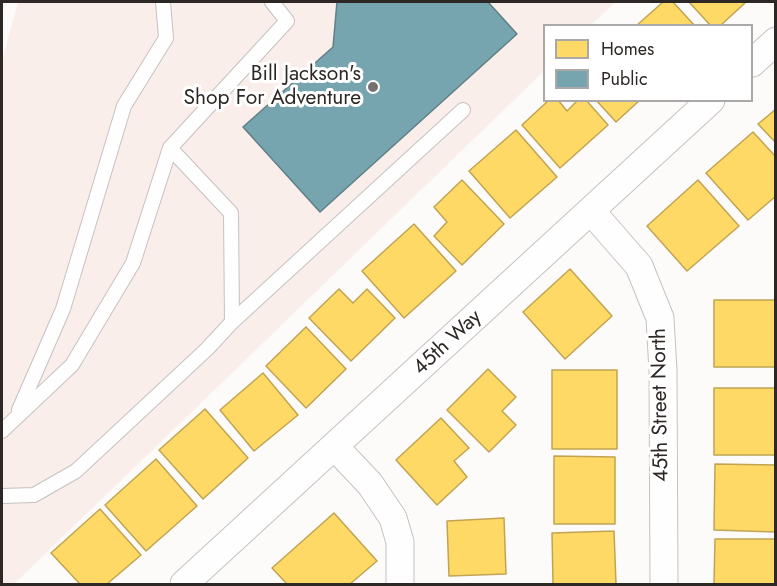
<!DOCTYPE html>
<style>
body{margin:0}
#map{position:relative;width:777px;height:586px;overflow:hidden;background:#fcfbfa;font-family:Jost,sans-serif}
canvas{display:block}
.frame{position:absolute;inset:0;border:3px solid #2d2725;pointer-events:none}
.legend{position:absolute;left:543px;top:24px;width:210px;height:78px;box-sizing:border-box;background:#fff;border:2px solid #aba9a8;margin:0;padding:8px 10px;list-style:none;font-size:18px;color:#2d2725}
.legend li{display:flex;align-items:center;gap:12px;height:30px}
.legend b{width:30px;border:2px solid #aba9a8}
</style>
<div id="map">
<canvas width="777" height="586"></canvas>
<div class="frame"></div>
<ul class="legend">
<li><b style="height:16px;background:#ffd966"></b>Homes</li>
<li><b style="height:16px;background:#76a5af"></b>Public</li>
</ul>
</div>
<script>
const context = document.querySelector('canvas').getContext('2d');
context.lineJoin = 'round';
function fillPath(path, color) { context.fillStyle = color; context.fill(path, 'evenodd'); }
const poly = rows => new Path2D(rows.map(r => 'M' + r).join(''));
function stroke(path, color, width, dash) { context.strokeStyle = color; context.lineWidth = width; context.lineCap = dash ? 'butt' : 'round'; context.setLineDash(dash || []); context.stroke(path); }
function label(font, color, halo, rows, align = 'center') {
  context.font = font + ' Jost,sans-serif'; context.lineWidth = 6; context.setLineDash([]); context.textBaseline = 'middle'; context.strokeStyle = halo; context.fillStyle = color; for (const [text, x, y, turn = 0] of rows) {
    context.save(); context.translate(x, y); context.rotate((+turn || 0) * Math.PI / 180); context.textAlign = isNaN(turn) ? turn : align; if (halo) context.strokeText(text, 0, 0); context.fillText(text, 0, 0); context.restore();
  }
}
fillPath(poly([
 [18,2,616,2,591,25,544,26,544,71,14,584,2,584,2,61]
]), '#f9eee9');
const homes = poly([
 [663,2,673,2,695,26,636,26,663,2],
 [689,2,746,2,720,26,711,26,689,2],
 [549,100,558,100,567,111,578,100,586,100,608,125,560,168,522,125,549,100],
 [596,100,640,100,616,122,596,100],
 [776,109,776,143,758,124,776,109],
 [516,130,557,177,510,218,469,171,516,130],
 [753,132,776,157,776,196,748,220,706,173,753,132],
 [462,180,504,224,462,265,434,236,447,222,434,207,462,180],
 [698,180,739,226,687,271,647,226,698,180],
 [414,224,456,271,404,318,362,271,414,224],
 [570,269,612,316,565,359,523,312,570,269],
 [339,289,353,303,367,289,395,318,351,361,309,318,339,289],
 [714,300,775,300,775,367,714,367,714,300],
 [306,327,346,369,306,408,266,366,306,327],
 [488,369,516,397,502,411,516,425,489,452,447,410,488,369],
 [552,370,617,370,617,449,552,449,552,370],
 [263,373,298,415,254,451,220,410,263,373],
 [714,388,775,388,775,455,714,455,714,388],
 [205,409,248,458,203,499,159,450,205,409],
 [441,418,469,448,454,461,467,477,437,505,396,460,441,418],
 [554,456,615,457,615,524,554,524,554,456],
 [156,459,197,506,146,551,105,505,156,459],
 [715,464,776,465,776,532,714,530,715,464],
 [100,509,141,555,107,584,80,584,51,553,100,509],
 [334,513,377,561,350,584,287,584,272,568,334,513],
 [504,518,506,574,449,576,447,521,504,518],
 [614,531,616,584,553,584,552,533,614,531],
 [715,539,775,539,775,584,714,584,715,539]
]);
fillPath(homes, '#ffd966');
stroke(homes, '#c0a452', 1.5);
const public = poly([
 [337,2,488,2,517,34,320,212,243,127,333,47,337,2]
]);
fillPath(public, '#76a5af');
stroke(public, '#607f86', 1.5);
const service = poly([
 [232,322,463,110],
 [19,410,63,309,124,106,166,38,163,2],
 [2,431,72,365,133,263,170,148,287,21,272,2],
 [2,496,34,495,76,471,207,349,232,322,231,213,170,148]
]);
const minor = poly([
 [752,63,776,41],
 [591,211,639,266,660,318,663,371,664,584],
 [335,447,370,484,393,518,400,542,400,584],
 [184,584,711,100]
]);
stroke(service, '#c5c2c0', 16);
stroke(minor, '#c5c2c0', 29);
stroke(service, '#fffefe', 14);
stroke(minor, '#fffefe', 27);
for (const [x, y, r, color] of [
 [373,87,6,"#757170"]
]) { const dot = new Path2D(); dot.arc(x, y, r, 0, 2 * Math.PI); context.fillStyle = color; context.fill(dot); stroke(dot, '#fff', 2); }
label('21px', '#2d2725', '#fff', [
 ["Bill Jackson's",361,75],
 ["Shop For Adventure",361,99]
], 'right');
label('21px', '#2d2725', '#fff', [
 ["45th Way",448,343,-43],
 ["45th Street North",661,405,-91]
]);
</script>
